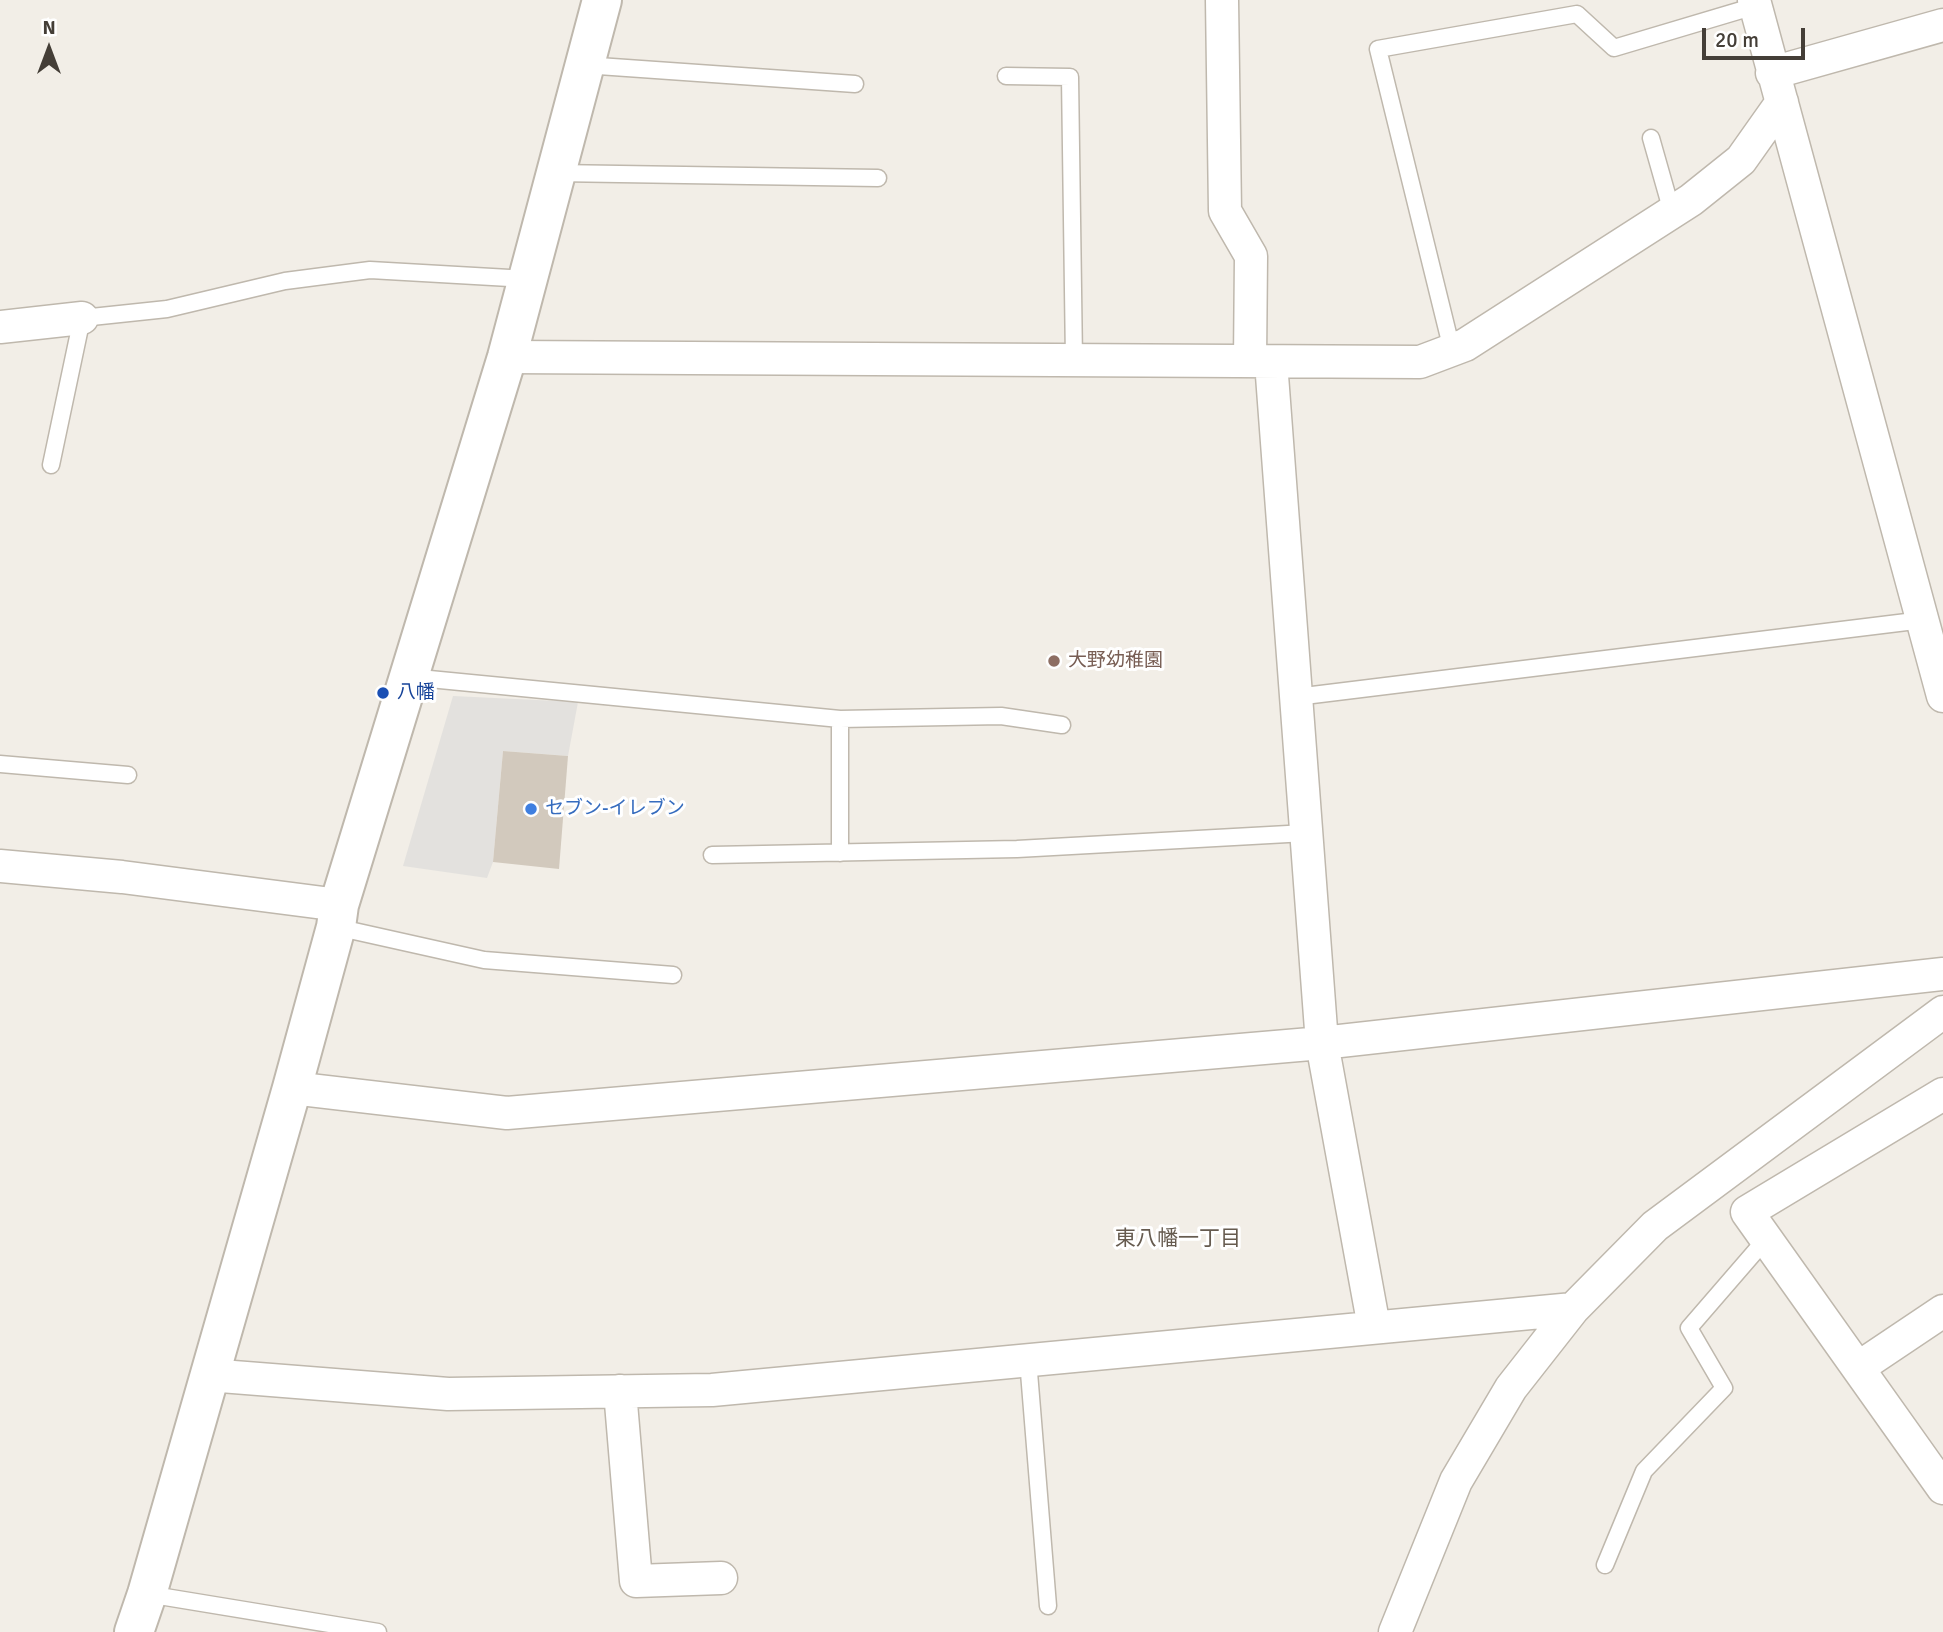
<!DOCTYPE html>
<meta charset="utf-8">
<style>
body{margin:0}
#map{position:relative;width:1943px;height:1632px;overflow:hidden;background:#f2eee7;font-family:Signika,sans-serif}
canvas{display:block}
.north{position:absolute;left:14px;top:14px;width:70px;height:70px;-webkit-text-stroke:5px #fff;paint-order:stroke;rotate:0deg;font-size:19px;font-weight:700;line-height:28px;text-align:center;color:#443e37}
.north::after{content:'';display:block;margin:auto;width:24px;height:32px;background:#443e37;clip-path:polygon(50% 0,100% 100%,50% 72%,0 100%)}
.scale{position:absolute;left:1702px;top:28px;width:103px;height:32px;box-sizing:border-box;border:4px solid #443e37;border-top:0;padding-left:9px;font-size:21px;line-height:24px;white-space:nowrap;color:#443e37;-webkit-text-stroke:5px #fff;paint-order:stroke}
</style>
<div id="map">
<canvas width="1943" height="1632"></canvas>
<div class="north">N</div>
<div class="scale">20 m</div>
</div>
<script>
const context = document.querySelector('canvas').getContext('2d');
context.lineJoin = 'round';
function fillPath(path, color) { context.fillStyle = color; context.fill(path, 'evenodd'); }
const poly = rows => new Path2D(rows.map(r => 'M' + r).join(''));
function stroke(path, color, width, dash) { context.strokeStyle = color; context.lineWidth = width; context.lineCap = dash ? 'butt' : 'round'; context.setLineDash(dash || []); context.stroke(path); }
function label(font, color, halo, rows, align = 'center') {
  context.font = font + ' Signika,"Noto Sans JP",sans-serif'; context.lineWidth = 6; context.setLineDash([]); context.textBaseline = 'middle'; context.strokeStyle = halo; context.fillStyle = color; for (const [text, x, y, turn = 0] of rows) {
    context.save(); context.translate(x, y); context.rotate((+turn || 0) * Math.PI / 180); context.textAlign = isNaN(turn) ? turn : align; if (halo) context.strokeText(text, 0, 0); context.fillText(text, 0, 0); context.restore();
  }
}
fillPath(poly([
 [453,696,578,702,568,756,503,751,493,862,487,878,403,866]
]), '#e3e1de');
fillPath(poly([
 [503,751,568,756,559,869,493,862]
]), '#d2c9bd');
const service = poly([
 [584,65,855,84],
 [1006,76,1070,77,1074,361],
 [1651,138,1672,212],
 [555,173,878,178],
 [1452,350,1378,49,1577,14,1614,48,1755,6],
 [51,465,82,318,167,309,285,281,370,270,527,279],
 [409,677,840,719,1001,716,1062,725],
 [1296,697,1923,620],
 [840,719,840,853],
 [0,764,128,775],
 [712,855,1017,849,1306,833],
 [336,927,484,960,673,975],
 [1028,1360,1048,1606],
 [1605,1565,1644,1471,1724,1388,1689,1328,1766,1239],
 [147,1594,378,1632]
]);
const minor = poly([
 [1222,0,1225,211,1251,256,1250,361],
 [1754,0,1943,696],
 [1772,73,1943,25],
 [0,327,82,318],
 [507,357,1420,362,1465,345,1691,200,1741,160,1782,102],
 [1271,362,1322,1043,1374,1327],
 [0,866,122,877,339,905],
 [292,1088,507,1113,1322,1043,1943,974],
 [1943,1094,1747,1212,1943,1488],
 [1858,1368,1943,1311],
 [208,1375,448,1394,712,1390,1573,1309],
 [620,1391,636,1581,721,1578],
 [1395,1632,1456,1481,1511,1388,1573,1309,1655,1226,1943,1012]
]);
const tertiary = poly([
 [134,1632,147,1594,292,1088,336,927,339,905,507,357,602,0]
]);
stroke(service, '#bfb8ad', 19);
stroke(minor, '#bfb8ad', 35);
stroke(tertiary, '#bfb8ad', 42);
stroke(service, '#fff', 16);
stroke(minor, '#fff', 32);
stroke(tertiary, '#fff', 38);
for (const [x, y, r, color] of [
 [1054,661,7,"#8d6e63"],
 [383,693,7,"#1a4fb4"],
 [531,809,7,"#3f7fe0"]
]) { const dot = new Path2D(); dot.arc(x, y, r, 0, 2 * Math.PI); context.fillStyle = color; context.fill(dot); stroke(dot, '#fff', 2.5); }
label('19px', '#785e54', '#fff', [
 ["大野幼稚園",1068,661]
], 'left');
label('19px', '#164399', '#fff', [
 ["八幡",397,693]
], 'left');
label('19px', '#366cbe', '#fff', [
 ["セブン-イレブン",545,809]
], 'left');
label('21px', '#665b4f', '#fff', [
 ["東八幡一丁目",1178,1239]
]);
</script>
